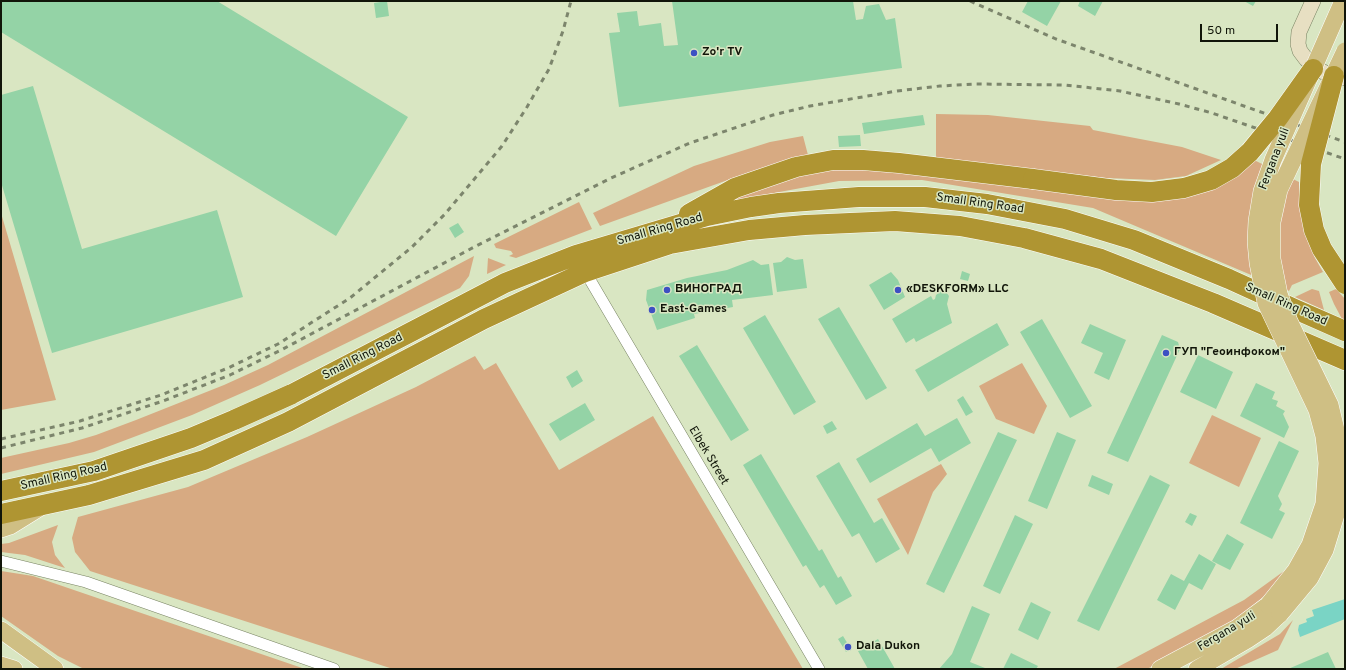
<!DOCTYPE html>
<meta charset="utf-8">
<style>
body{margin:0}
#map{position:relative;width:1346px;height:670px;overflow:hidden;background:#d9e6c2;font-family:Overpass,sans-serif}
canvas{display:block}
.frame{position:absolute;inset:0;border:2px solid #111509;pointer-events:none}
.scale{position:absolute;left:1200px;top:24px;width:78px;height:18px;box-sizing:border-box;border:2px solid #111509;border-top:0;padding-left:5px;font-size:12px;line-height:14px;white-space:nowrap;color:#111509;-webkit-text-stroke:3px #d9e6c2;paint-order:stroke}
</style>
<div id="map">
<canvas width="1346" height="670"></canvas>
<div class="frame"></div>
<div class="scale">50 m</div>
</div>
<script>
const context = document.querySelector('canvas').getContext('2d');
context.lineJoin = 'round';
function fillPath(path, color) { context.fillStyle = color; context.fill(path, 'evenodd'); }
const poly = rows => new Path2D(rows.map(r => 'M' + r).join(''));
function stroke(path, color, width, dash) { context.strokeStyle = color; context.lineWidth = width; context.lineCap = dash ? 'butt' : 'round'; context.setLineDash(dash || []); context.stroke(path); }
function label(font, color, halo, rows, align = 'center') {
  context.font = font + ' Overpass,sans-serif'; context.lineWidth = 3; context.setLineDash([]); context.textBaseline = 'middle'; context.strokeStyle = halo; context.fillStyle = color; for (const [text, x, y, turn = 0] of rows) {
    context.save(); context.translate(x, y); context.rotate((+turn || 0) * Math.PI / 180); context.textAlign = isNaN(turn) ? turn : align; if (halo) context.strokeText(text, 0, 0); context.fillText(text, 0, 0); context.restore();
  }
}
fillPath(poly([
 [936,114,988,115,1090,126,1093,130,1182,147,1221,160,1186,176,1155,180,1106,178,936,158],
 [803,136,808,155,750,172,600,226,593,213,694,166,770,142],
 [1254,160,1299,182,1299,199,1304,230,1315,258,1323,272,1292,285,1289,291,1093,208,922,180,839,181,736,200,736,194,776,180,850,165,1150,201,1169,200,1205,192,1228,181],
 [579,202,592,229,516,258,509,256,513,254,511,251,496,248,494,244],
 [1,213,56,400,1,410],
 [474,256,469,276,460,288,260,385,192,415,94,452,1,474,1,458,69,443,96,435,136,420,224,385,268,365],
 [488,258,506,265,487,274],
 [1312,289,1319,291,1324,310,1295,297],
 [1336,289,1345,299,1345,320,1342,319,1334,304,1329,292],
 [475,356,484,370,496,363,559,470,653,416,803,669,393,669,90,571,75,552,72,538,78,517,188,487,307,437,416,387],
 [1022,363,1047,406,1034,434,996,419,979,386],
 [1212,415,1261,438,1239,487,1189,463],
 [941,464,947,474,933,492,908,555,877,499],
 [58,525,52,542,55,555,65,568,25,555,1,552,1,544,9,543],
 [1291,566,1273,589,1224,629,1147,669,1114,669,1244,600],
 [1,571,33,576,305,669,84,669,58,656,1,616],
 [1293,620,1278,650,1235,669,1221,669,1280,634]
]), '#d7aa82');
fillPath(poly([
 [1345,599,1345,619,1300,637,1298,630,1299,625,1307,622,1306,619,1314,616,1312,610]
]), '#7ad4c5');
fillPath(poly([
 [1,1,217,1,408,117,336,236,1,32],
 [387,1,389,16,376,18,374,3],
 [672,1,853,1,856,20,863,19,866,6,879,4,886,20,895,18,902,68,619,107,609,33,620,32,617,13,637,11,639,26,661,23,664,46,678,45],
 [1028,1,1061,1,1047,26,1022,12],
 [1080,1,1103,1,1095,16,1078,6],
 [1244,1,1256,1,1253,6],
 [33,86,82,249,217,210,243,297,52,353,1,182,1,95],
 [923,115,925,125,864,134,862,123],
 [860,135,861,146,839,147,838,136],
 [458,223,464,232,455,238,449,228],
 [787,257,795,260,803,259,807,288,777,292,773,263,781,262],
 [753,260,761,265,769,264,773,295,732,300,733,307,694,314,695,318,657,330,646,300,647,290,687,278,727,270],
 [962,271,970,274,968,281,960,279],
 [891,272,898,280,905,297,884,310,869,285],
 [941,291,946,292,949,296,947,304,952,323,916,342,914,338,906,343,892,319,931,296,933,300,935,299,936,295],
 [839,307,887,388,866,400,818,319],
 [765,315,816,402,794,415,743,328],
 [1042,319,1092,406,1070,418,1020,332],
 [997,323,1009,345,928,392,915,370],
 [1090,324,1126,340,1109,380,1094,373,1103,353,1081,343],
 [1162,335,1178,342,1180,349,1128,462,1107,453],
 [697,345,749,430,731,441,679,356],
 [1198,355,1233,372,1216,409,1180,392],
 [577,370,583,381,572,388,566,377],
 [1256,383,1275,392,1272,399,1278,401,1276,406,1285,411,1283,414,1289,427,1284,438,1240,416],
 [963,396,973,412,966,416,957,400],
 [585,403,595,420,560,441,549,424],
 [957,418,971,443,939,462,931,448,870,483,856,459,917,423,925,436],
 [832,421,837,429,827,434,823,426],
 [998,432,1017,440,944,593,926,584],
 [1057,432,1076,440,1047,509,1028,501],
 [1279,441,1299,451,1278,496,1282,504,1279,510,1285,513,1272,539,1240,523],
 [761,454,819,551,822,549,838,578,841,576,852,596,836,605,824,585,820,588,806,565,803,567,743,465],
 [839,462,874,523,882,518,900,549,876,563,859,533,852,537,816,476],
 [1092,475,1113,484,1109,495,1088,486],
 [1150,475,1170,485,1099,631,1077,621],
 [1190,513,1197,516,1192,526,1185,522],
 [1015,515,1033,524,1000,594,983,586],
 [1227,534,1244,544,1230,570,1212,561],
 [1199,554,1216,564,1202,590,1189,583,1175,610,1157,600,1171,574,1184,581],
 [1031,602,1051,612,1038,640,1018,630],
 [972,606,990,614,970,662,985,668,939,669,952,654],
 [843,636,851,649,846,652,838,639],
 [878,639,895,669,868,669,858,651],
 [1328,652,1336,669,1288,669],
 [1011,653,1038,666,1036,669,1003,669]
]), '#94d3a6');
const street = poly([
 [583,268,819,669],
 [1,561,86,582,334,669]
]);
const secondary = poly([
 [1313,1,1299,32,1298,44,1300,51,1306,59,1316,68,1329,75,1345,78]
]);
const primary = poly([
 [1,529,10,526,39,508],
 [1,630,55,669],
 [1,665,14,669],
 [1160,669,1237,628,1268,605],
 [1197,669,1247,640,1265,628,1280,614]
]);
const highway = poly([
 [689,214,735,188,796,167,833,160,863,160,899,163,1033,179],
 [1,491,94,471,191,438,234,420,292,394,505,283,576,255,707,216,751,207,779,203,859,197,925,197,987,204,1065,219,1134,240,1229,279,1297,310,1345,331],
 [1,514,89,495,204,460,288,422,484,319,585,272,670,244,749,230,805,225,895,221,960,226,1024,238,1101,259,1213,303,1345,360]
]);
stroke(street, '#788363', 12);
stroke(secondary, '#788363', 16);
stroke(primary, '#fff', 18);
stroke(highway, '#fff', 21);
stroke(street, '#fff', 11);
stroke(secondary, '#e7dfc2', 15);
stroke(primary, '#cfbf84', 17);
stroke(highway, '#af9532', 20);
stroke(poly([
 [428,1,428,2],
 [970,1,1056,39,1345,142],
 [1,439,80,421,161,395,228,368,278,344,350,298,412,247,445,214,502,146,527,107,549,69,563,31,571,1],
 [1,448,82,428,163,401,230,375,283,349,476,246,611,178,690,143,773,115,810,106,897,91,940,86,976,84,1065,85,1120,91,1179,104,1212,113,1345,159]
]), '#7c856c', 3, [5, 5]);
const primaryBridge = poly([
 [1268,605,1296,570,1310,545,1324,504,1327,463,1324,436,1317,410,1266,303,1258,263,1256,242,1257,221,1262,191,1273,160,1343,1],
 [1280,614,1310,578,1325,550,1339,505,1342,475,1340,447,1330,405,1289,321,1279,294,1272,259,1272,222,1279,190,1345,51]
]);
const highwayBridge = poly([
 [1334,76,1311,164,1309,205,1314,230,1322,249,1345,284],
 [1033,179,1116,190,1152,192,1184,188,1211,180,1232,168,1250,152,1278,118,1313,69]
]);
stroke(primaryBridge, '#fff', 18, []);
stroke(highwayBridge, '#fff', 21, []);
stroke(primaryBridge, '#cfbf84', 17);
stroke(highwayBridge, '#af9532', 20);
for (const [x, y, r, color] of [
 [694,53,4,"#3d50c3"],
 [667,290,4,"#3d50c3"],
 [898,290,4,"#3d50c3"],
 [652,310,4,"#3d50c3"],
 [1166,353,4,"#3d50c3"],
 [848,647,4,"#3d50c3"]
]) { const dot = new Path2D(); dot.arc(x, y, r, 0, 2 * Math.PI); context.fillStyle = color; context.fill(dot); stroke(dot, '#d9e6c2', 1.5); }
label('bold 12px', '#111509', '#d9e6c2', [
 ["Zo'r TV",702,53],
 ["ВИНОГРАД",675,290],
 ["«DESKFORM» LLC",906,290],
 ["East-Games",660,310],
 ["ГУП \"Геоинфоком\"",1174,353],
 ["Dala Dukon",856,647]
], 'left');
label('12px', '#111509', '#d9e6c2', [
 ["Fergana yuli",1275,159,-69],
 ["Small Ring Road",980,204,8],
 ["Small Ring Road",660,230,-16],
 ["Small Ring Road",1286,305,24],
 ["Small Ring Road",363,357,-27],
 ["Elbek Street",708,456,59],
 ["Small Ring Road",64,477,-13],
 ["Fergana yuli",1227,632,-31]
]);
</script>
